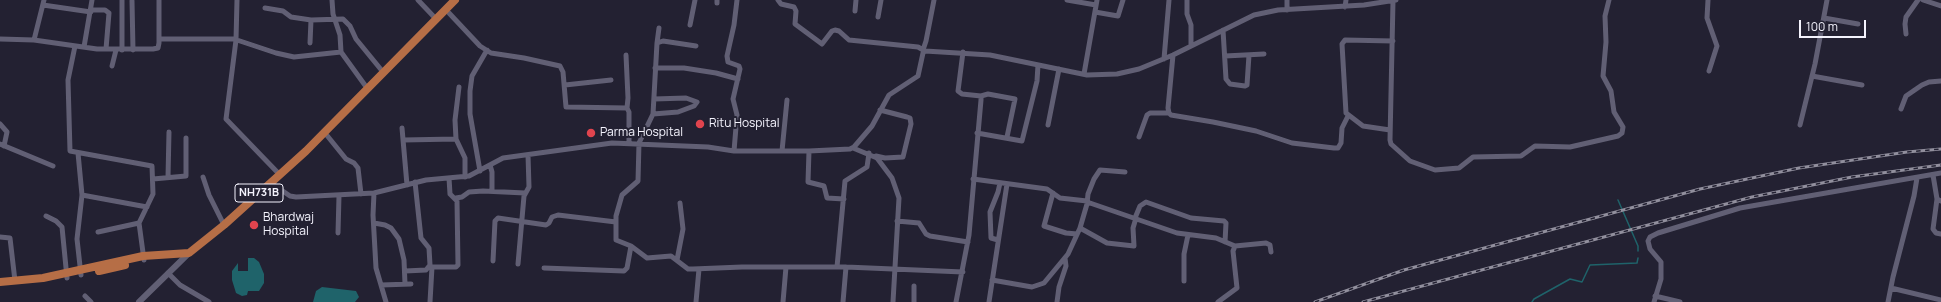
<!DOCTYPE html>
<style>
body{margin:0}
#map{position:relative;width:1941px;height:302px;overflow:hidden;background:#232132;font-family:Manrope,sans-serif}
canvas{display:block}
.scale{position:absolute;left:1799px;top:20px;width:67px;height:18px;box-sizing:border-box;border:2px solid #f4f3fd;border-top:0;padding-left:5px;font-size:12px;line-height:14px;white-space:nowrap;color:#f4f3fd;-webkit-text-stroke:3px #232132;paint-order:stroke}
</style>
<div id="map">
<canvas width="1941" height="302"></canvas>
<div class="scale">100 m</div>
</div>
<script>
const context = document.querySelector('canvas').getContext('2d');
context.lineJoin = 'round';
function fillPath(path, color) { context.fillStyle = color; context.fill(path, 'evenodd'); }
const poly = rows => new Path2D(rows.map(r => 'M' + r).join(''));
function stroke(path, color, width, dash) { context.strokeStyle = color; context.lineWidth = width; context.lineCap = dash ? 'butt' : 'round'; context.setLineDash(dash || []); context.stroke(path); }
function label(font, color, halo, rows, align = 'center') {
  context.font = font + ' Manrope,sans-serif'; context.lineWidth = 4; context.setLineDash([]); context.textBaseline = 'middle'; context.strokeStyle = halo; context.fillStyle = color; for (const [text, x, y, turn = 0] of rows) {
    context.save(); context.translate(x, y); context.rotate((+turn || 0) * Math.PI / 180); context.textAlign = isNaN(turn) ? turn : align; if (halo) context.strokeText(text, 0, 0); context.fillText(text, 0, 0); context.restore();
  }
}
fillPath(poly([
 [248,258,254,258,259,262,264,274,264,283,259,291,248,291,247,295,242,296,236,293,232,280,232,271,238,263,238,271,248,271],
 [322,287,356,291,359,297,355,302,313,302,316,291]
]), '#1f636a');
stroke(poly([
 [1618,200,1638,246,1638,251],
 [1532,302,1534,299,1570,279,1582,282,1590,265,1637,263,1638,258]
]), '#1f636a', 1.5);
stroke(poly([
 [122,0,122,50],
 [237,0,236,40,226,119,280,175],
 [332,0,333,14,340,35,341,52,367,88],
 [418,0,436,19],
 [778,0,781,4,794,7,796,11,795,24,822,44,832,31,835,30,839,31,849,40,918,47,925,51],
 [1067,0,1096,5],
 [1187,0,1187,14,1191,25,1191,46],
 [1708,0,1707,18,1717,46,1709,71],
 [1923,0,1941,6],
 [132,1,133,50],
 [1393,1,1390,140,1391,144,1410,161,1435,170,1459,168,1473,157,1521,156,1535,146,1570,147,1618,136,1622,133,1623,127,1614,112,1611,91,1603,76,1606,42,1605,16,1609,0],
 [717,3,717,0],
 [43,5,91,12],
 [1345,7,1346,0],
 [265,8,283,11,291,17,311,20,343,19,350,26,356,39,383,72],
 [91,10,105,10,109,13,106,49],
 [1287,10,1287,0],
 [855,11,856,0],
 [1095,12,1118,16,1123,0],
 [449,13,480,46,491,53,524,58,560,66,563,72,566,107,627,108,629,112,629,143],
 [878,17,881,0],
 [1824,18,1858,24],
 [690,25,695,0],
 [1223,30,1226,79,1230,84,1245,86,1247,85,1249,55],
 [1906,34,1905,24,1906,17,1918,0],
 [0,39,34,40,97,49,153,49,158,48,159,43,159,0],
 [159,39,234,39,276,53,294,57,341,52],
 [34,40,44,0],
 [310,43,311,20],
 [657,43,659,28],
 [75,46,68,80,70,151,152,166,153,194,139,223,144,260],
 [696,46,663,41,657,43,653,114,639,143,638,181,622,195,616,216,616,240,631,246,647,258,671,256,688,269,693,269,742,267,846,267,963,272],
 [84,47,92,0],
 [923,50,926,41,934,0],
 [626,55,628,98,627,108],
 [1173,55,1168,108,1169,113,1171,115,1213,122,1256,131,1292,143,1334,148,1338,148,1341,143,1342,128,1348,116],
 [1225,56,1264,54],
 [1164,59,1169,0],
 [112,66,116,50],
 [655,68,684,68,716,73,738,79],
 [1084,74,1097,0],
 [1812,76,1862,85],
 [565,85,611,80],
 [459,87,455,120,456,139,465,158,465,177],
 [981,96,988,94,1015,99,1007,137],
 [1901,109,1906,96,1922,85,1929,82,1941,81],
 [653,114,678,112,694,106,697,102,686,98,654,99],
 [0,124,7,132,4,146],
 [1048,125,1059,69],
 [1800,125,1815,64,1827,0],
 [402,128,407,185],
 [1390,130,1363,126,1346,113,1342,44,1345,40,1393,41],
 [325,133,346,159,354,163,358,168,361,194],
 [977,133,1022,141,1037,81,1038,65],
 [1139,137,1147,115,1150,113,1169,113],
 [403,140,456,139],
 [0,144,53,166],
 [853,148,877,158,892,178,899,198,893,302],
 [734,151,737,115,733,99,740,69,739,66,728,62,727,56,734,25,737,0],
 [782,151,787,100],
 [809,151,808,182,824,186,827,198,844,199],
 [78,153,82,195,147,207],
 [876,156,885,158,903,157,911,124,910,118,907,117,880,110],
 [490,165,492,172,492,191],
 [480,171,470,114,470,91,472,76,487,50],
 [1933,175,1937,199,1941,201],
 [168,177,169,132],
 [203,177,209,195,224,225],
 [153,179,186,176,186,138],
 [973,179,1047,189,1060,198,1087,201],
 [271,183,290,196,296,197,374,193,426,180,469,176,503,158,612,143,708,147,734,151,809,151,850,149,854,147,872,126,889,95,918,76,923,53,925,51,990,55,1087,75,1117,74,1139,69,1173,55,1254,15,1278,10,1364,5,1396,0],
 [374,193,373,215,376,268,386,302],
 [1053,193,1044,226,1066,233,1077,234],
 [456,198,462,197,469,192,483,191,525,193],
 [1937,199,1933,229,1936,233,1941,234],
 [1087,204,1088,194,1094,179,1100,170,1125,172],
 [46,216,56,221,62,227,67,278],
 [1135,218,1140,206,1146,202,1191,218,1224,221,1226,223,1225,242],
 [897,221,919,223,926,234,930,236,968,242],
 [374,223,385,225,391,228,399,239,404,260,405,284],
 [1080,228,1107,243,1134,246,1133,228,1136,218],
 [98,232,139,223],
 [338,233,339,196],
 [0,237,10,238,15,281],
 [998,240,991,238,990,212,998,192,1000,183],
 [677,260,683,229,680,203],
 [493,261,495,221,498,218,546,225,549,223,552,217,558,215,616,222],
 [518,264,524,196,529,187,528,155],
 [430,267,456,267,458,265,457,201,450,194,449,178],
 [837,267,845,181,867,167,869,153],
 [544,268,624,271,627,268,631,246],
 [405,271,426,270,430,265,429,248,421,238,415,182],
 [168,273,180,285,209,302],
 [81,275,77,239,82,195],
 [992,280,1032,287,1044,283,1068,254,1080,228,1087,204,1090,203,1177,233,1216,238,1235,246],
 [1184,281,1184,254,1188,235],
 [381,285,411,284],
 [1891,288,1941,300],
 [85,296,91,302],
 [1655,296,1680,302],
 [430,302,432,267],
 [696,302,699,269],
 [783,302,786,267],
 [843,302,846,267],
 [914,302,914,286],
 [956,302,969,235,981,100,981,96,962,94,958,91,963,52],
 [989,302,1007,184],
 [1057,302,1059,287,1066,266,1065,258],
 [1218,302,1237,288,1233,251,1235,246,1266,243,1270,245,1271,252],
 [1654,302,1661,279,1661,262,1650,249,1648,241,1650,237,1658,233,1740,208,1941,173],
 [1888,302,1893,277,1914,196,1917,178]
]), '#615f74', 5);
stroke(poly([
 [139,302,189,253]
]), '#615f74', 6);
stroke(poly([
 [99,271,125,265],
 [0,282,43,278,143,256,189,253,224,225,306,151,455,0]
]), '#b66e46', 8);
const rail = poly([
 [1315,302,1404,270,1700,189,1799,168,1907,152,1941,149],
 [1363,302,1752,197,1852,177,1941,165]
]);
stroke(rail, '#918f9d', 3);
stroke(rail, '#232132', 1.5, [4.5]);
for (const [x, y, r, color] of [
 [700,124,5,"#e0444e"],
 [591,133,5,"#e0444e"],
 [254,225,5,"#e0444e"]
]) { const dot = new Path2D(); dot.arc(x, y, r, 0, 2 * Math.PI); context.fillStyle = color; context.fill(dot); stroke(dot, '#232132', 1.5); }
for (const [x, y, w] of [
 [259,193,48]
]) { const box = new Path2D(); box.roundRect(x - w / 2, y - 9, w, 18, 3); context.fillStyle = '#232132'; context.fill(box); stroke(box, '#f4f3fd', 1); }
label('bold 11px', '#f4f3fd', null, [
 ["NH731B",259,193]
]);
label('12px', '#f4f3fd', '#232132', [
 ["Ritu Hospital",709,124],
 ["Parma Hospital",600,133],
 ["Bhardwaj",263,218],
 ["Hospital",263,232]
], 'left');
</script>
